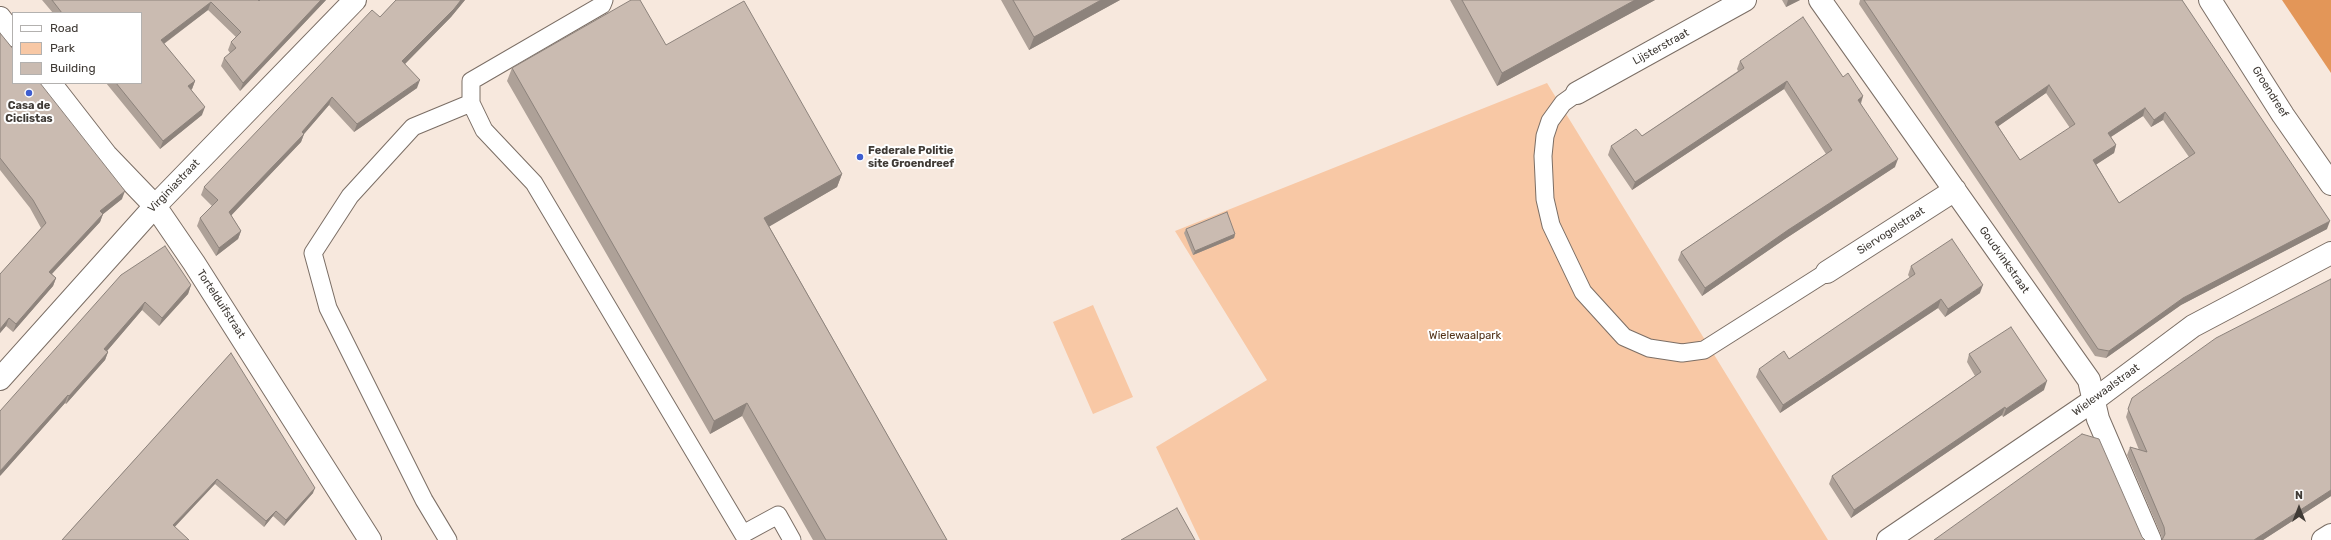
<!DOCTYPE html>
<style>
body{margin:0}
#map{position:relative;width:2331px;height:540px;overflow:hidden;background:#f7e8dd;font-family:Rubik,sans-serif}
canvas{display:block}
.legend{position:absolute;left:12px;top:12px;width:130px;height:72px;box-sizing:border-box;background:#fff;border:1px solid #b3b1af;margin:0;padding:5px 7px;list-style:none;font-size:12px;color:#403b36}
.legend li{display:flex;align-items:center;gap:8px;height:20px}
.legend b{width:20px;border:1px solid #b3b1af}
.north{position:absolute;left:2279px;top:488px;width:40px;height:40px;-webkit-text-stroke:3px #fff;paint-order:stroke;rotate:0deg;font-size:11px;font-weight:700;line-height:16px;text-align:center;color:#403b36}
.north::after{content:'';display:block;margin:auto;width:14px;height:18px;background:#403b36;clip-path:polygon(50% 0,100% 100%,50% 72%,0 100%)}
</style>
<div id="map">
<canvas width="2331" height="540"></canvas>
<ul class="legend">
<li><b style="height:5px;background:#fff"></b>Road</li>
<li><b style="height:11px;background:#f8c8a5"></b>Park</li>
<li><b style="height:11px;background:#cabbb1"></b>Building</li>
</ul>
<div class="north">N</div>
</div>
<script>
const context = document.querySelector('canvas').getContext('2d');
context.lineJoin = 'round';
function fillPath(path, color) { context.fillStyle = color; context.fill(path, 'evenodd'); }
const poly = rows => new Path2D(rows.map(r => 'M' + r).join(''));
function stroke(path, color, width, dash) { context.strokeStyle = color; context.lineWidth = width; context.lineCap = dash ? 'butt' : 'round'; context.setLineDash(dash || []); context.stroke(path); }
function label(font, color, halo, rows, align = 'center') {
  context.font = font + ' Rubik,sans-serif'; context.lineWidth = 4; context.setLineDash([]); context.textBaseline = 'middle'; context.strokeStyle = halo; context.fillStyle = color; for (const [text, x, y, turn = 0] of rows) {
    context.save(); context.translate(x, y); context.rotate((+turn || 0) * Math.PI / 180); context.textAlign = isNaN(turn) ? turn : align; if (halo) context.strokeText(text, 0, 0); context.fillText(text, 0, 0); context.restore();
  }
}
fillPath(poly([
 [1547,83,1828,540,1200,540,1156,447,1267,380,1175,231],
 [1093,305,1133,397,1093,414,1053,322]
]), '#f8c8a5');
fillPath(poly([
 [2282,0,2331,0,2331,73]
]), '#e39658');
const lane = poly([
 [604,0,602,5,471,81,471,103,484,130,534,183,743,534,778,515,792,540],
 [1577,93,1563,103,1550,121,1545,136,1543,156,1545,199,1551,225,1583,292,1624,337,1649,348,1682,353,1704,350,1827,272],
 [448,540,424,500,328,308,313,253,350,196,413,127,471,103]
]);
const street = poly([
 [1820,0,2089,380,2098,419,2150,540],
 [2210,0,2283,115,2331,184],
 [0,18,13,35],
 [50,83,106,155,155,206,194,263,370,540],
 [1577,93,1745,0],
 [1827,272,1955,190],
 [0,379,155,206,355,0],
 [1888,540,2094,400,2193,326,2331,253]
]);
const primary = poly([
 [2323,540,2331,535]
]);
stroke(lane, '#7b6e65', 19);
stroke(street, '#7b6e65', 24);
stroke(primary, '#7b6e65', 24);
stroke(lane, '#fff', 17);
stroke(street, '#fff', 22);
stroke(primary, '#fff', 22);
fillPath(poly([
 [42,0,258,0,259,1,326,0,240,91,221,66,224,58,230,53,228,50,231,42,236,37,208,10,164,44,195,81,192,89,191,90,202,115,160,149,106,83,141,83,141,13,53,13],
 [396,0,465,0,451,17,405,64,417,88,354,132,329,105,304,134,301,142,231,215,241,231,238,239,216,256,197,226,200,218,212,206,201,195,204,187,380,17],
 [1001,0,1120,0,1029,50],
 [1450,0,1655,0,1497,86],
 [1782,0,1800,0,1786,7],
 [1860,0,2182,0,2327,229,2181,305,2106,358,2095,356,1859,4],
 [2046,93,2070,128,2020,160,1998,126],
 [2143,116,2151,127,2163,120,2189,157,2119,203,2096,164,2114,153,2116,145,2111,137],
 [0,33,122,199,103,214,100,222,52,274,56,278,53,286,13,332,6,326,0,333,0,274,41,228,30,208,0,170],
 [666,45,842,174,837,187,769,226,947,540,813,540,742,416,710,434,507,81,512,68],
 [1740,61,1843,77,1863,96,1861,104,1895,167,1785,239,1702,296,1678,260,1681,252,1826,154,1784,89,1632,190,1608,155,1611,146,1642,136,1738,71,1737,69],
 [1186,229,1235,234,1234,238,1193,255,1184,233],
 [1911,266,1980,293,1945,317,1938,308,1780,413,1756,377,1759,369,1789,359,1910,278,1908,275],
 [121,275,191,285,188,294,159,326,142,310,107,351,108,352,105,360,66,404,65,403,0,476],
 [2331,279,2331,496,2263,540,2162,540,2161,535,2127,455,2130,447,2139,450,2126,417,2132,398],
 [231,353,313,493,284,526,273,516,264,527,215,484,62,540],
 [1969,354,2044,390,2003,417,2002,415,1851,518,1829,484,1832,476,1975,376,1967,362]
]), '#aea198');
fillPath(poly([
 [321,0,326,0,240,91,243,83],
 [461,0,465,0,451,17,400,69,402,61],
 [1101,0,1120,0,1029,50,1034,37],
 [1635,0,1655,0,1497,86,1502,73],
 [1788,0,1800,0,1786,7],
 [211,2,208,10,158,48,161,40],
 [420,80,417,88,354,132,357,124],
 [195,81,192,89,185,94,188,86],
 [1787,81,1784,89,1632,190,1635,182],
 [2049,85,2046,93,1993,130,1995,122],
 [1863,96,1860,104,1858,100],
 [332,97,329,105,304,134,301,142,227,220,229,212,302,132],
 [205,107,202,115,160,149,163,141],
 [2145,108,2143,116,2106,140,2108,133],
 [2165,112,2163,120,2151,127,2154,120],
 [2116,145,2114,153,2091,168,2093,160],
 [1898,159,1895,167,1785,239,1702,296,1705,288,1788,230],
 [842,174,837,187,760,232,764,218],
 [125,191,122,199,97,219,100,211],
 [103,214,100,222,46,280,49,272],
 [2330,221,2327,229,2181,305,2106,358,2109,351,2183,298],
 [241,231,238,239,216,256,219,248],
 [1235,234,1234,238,1193,255,1195,251],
 [56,278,53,286,13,332,16,324],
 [191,285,188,294,159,326,162,318],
 [1983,285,1980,293,1945,317,1948,309],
 [1941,299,1938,308,1780,413,1783,405],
 [145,302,142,310,101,358,104,349],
 [9,318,6,326,0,333,0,329],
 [108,352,105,360,66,404,69,396],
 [2047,381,2044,390,2003,417,2006,409],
 [68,395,65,403,0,476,0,471],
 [747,403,742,416,710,434,714,421],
 [2005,407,2002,415,1851,518,1854,510],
 [217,479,215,484,171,531,173,525],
 [315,488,313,493,284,526,286,520],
 [2331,490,2331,496,2263,540,2254,540],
 [276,511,273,516,264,527,266,521]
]), '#8d837c');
const building = poly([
 [52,0,258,0,259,1,260,0,321,0,243,83,224,58,236,48,231,42,241,32,211,2,161,40,195,81,188,86,205,107,163,141,116,83,141,83,141,13,62,13,52,0],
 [396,0,461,0,454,9,402,61,420,80,357,124,332,97,302,132,304,134,229,212,241,231,219,248,200,218,218,200,204,187,372,10,380,17,396,0],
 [631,0,640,0,666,45,744,1,842,174,764,218,947,540,826,540,747,403,714,421,512,68,631,0],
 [1013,0,1101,0,1034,37,1013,0],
 [1462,0,1635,0,1502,73,1462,0],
 [1864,0,2182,0,2330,221,2183,298,2109,351,2098,349,1864,0],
 [2049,85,2075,124,2020,160,1995,122,2049,85],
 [2145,108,2154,120,2165,112,2195,153,2119,203,2093,160,2116,145,2108,133,2145,108],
 [1803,17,1843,77,1848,73,1863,96,1858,100,1898,159,1788,230,1705,288,1681,252,1832,150,1787,81,1635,182,1611,146,1636,129,1642,136,1744,68,1740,61,1803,17],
 [0,33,13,49,13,83,40,83,125,191,100,211,103,214,49,272,56,278,16,324,9,318,0,329,0,274,46,223,33,200,0,158,0,33],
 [1227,212,1235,234,1195,251,1186,229,1227,212],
 [1952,239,1983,285,1948,309,1941,299,1783,405,1759,369,1784,351,1789,359,1870,304,1915,274,1911,266,1952,239],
 [165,246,191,285,162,318,145,302,104,349,108,352,69,396,68,395,0,471,0,411,121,275,165,246],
 [2331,279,2331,490,2254,540,2162,540,2165,534,2164,527,2130,447,2147,452,2128,409,2132,398,2216,338,2331,279],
 [2011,327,2047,381,2006,409,2005,407,1854,510,1832,476,1981,372,1969,354,2011,327],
 [231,353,315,488,286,520,276,511,266,521,217,479,173,525,189,540,62,540,231,353],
 [2082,434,2099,439,2142,537,2145,540,1934,540,2082,434],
 [1177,508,1195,540,1121,540,1177,508]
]);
fillPath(building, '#cabbb1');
stroke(building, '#8d837c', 1);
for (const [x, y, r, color] of [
 [29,93,4,"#3e5dcf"],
 [860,157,4,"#3e5dcf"]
]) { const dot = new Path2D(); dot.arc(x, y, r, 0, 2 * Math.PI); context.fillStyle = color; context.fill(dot); stroke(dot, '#fff', 1.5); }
label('11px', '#403b36', '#fff', [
 ["Lijsterstraat",1661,47,-29],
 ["Groendreef",2270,92,58],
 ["Virginiastraat",174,186,-46],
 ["Siervogelstraat",1891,231,-33],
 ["Goudvinkstraat",2004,260,55],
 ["Tortelduifstraat",221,304,57],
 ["Wielewaalstraat",2106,390,-36]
]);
label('bold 11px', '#403b36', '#fff', [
 ["Casa de",29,106],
 ["Ciclistas",29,119],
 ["Federale Politie",868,151,"left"],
 ["site Groendreef",868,164,"left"]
]);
label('11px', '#523218', '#fff', [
 ["Wielewaalpark",1465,336]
]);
</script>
